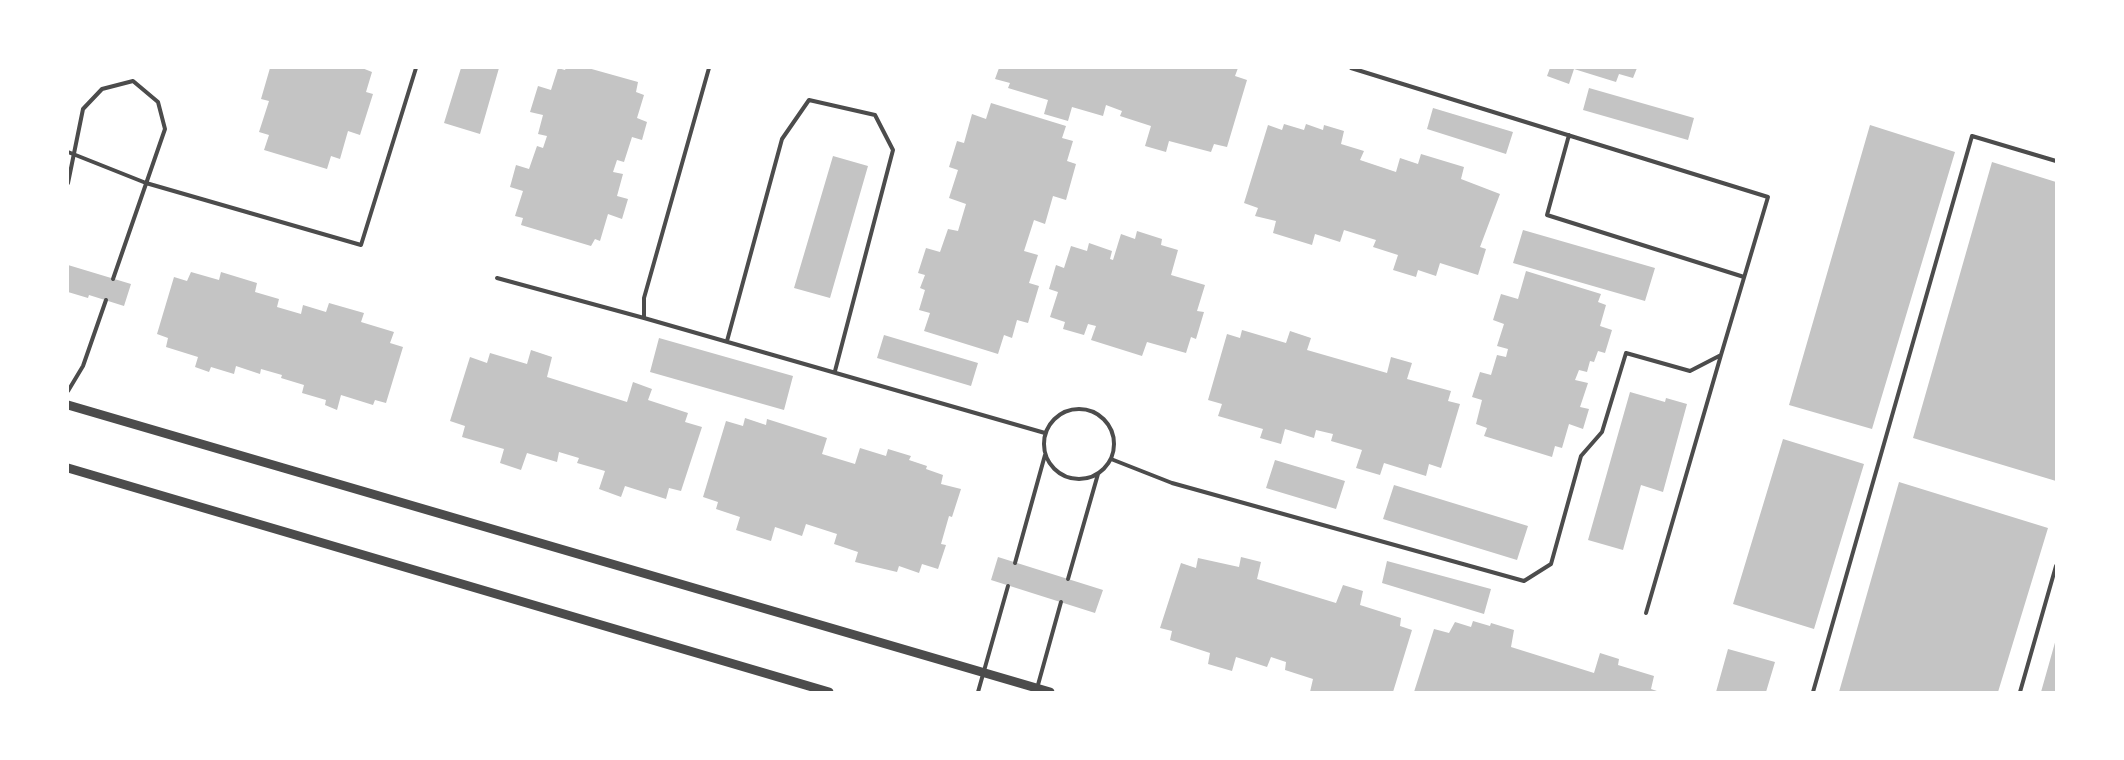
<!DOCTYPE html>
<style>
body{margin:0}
#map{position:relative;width:2124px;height:760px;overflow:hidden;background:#fff;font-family:"Exo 2",sans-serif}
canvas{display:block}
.frame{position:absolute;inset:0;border:69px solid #fff;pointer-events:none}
</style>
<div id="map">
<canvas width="2124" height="760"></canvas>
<div class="frame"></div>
</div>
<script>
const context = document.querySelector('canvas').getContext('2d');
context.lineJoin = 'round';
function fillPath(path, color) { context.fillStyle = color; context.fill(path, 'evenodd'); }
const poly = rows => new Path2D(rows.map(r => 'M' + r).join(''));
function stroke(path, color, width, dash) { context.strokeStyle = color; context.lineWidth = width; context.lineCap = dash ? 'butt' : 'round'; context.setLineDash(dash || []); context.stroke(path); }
fillPath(poly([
 [270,68,362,68,372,72,366,92,373,94,360,135,348,131,340,159,331,156,327,169,264,150,269,135,259,132,269,101,261,99],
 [461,68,499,68,480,134,444,123],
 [558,68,565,70,566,68,588,68,638,82,636,92,644,95,637,118,647,122,642,140,632,137,624,162,617,160,613,172,623,174,617,196,628,199,622,219,608,214,600,241,595,239,591,246,521,225,523,218,515,216,523,191,510,187,516,165,529,169,537,146,543,148,547,136,538,134,543,115,530,112,538,86,551,90],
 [999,68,1238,68,1235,76,1247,80,1227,147,1214,144,1211,152,1169,141,1166,152,1145,146,1151,126,1120,116,1122,111,1106,105,1103,116,1072,107,1068,121,1044,114,1048,100,1008,88,1010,83,995,79],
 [1550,68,1637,68,1633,78,1619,74,1616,82,1574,69,1569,84,1547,76],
 [1589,88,1694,118,1688,140,1583,110],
 [991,103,1066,126,1062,138,1073,141,1067,161,1076,164,1066,200,1053,196,1045,224,1034,220,1024,251,1038,255,1029,283,1039,286,1028,323,1017,320,1012,338,1004,335,998,354,924,331,930,313,919,310,925,290,920,288,925,275,918,273,926,248,940,252,948,229,958,231,966,204,949,198,958,170,949,167,957,141,964,143,972,114,986,119],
 [1433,108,1513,132,1506,154,1427,129],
 [1284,124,1304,130,1306,124,1323,130,1324,125,1344,131,1341,144,1364,151,1360,160,1396,172,1400,158,1418,164,1421,154,1464,167,1461,179,1500,194,1480,247,1486,249,1478,275,1440,263,1436,276,1418,270,1416,277,1393,270,1398,255,1373,247,1376,240,1344,230,1340,242,1315,234,1312,245,1273,233,1276,221,1255,216,1258,208,1244,203,1268,125,1282,130],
 [1870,125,1955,152,1872,429,1789,405],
 [833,156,868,166,830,298,794,288],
 [1992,162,2056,182,2056,481,1913,438],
 [1523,230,1655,268,1645,301,1513,263],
 [1137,231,1162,239,1161,245,1178,250,1171,275,1205,285,1197,311,1204,312,1196,339,1191,337,1186,353,1147,342,1142,356,1091,340,1096,326,1088,324,1084,335,1063,329,1065,322,1050,317,1058,292,1049,289,1056,265,1064,268,1071,246,1087,251,1089,243,1112,251,1110,259,1113,260,1121,234,1135,239],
 [68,265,131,284,124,306,89,295,88,298,68,292],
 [1526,271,1601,294,1598,302,1606,305,1600,326,1612,330,1605,353,1598,351,1594,362,1590,361,1587,372,1579,370,1575,380,1588,383,1580,407,1589,409,1583,429,1569,424,1562,448,1555,446,1552,457,1484,436,1487,428,1476,424,1482,400,1472,397,1480,372,1491,375,1497,355,1506,357,1508,349,1497,346,1504,324,1493,320,1501,294,1518,299],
 [191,272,219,280,221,272,257,283,255,292,279,299,277,307,301,314,303,305,326,312,329,303,364,313,361,322,394,332,390,343,403,347,386,403,375,400,373,405,341,395,337,410,325,405,326,400,302,393,304,385,281,378,282,375,261,369,260,374,236,366,234,374,211,367,209,372,195,367,198,357,166,347,168,338,157,334,174,277,187,281],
 [1242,330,1286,343,1290,331,1311,338,1307,350,1387,373,1391,357,1412,363,1407,379,1451,391,1448,401,1460,404,1441,468,1429,464,1426,476,1384,463,1380,475,1356,468,1362,450,1331,441,1333,434,1316,430,1314,438,1285,429,1281,444,1260,438,1263,429,1218,416,1222,404,1208,400,1227,334,1240,338],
 [884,335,978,363,971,386,877,358],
 [659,338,793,376,784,410,650,372],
 [531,350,552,357,547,377,627,402,633,382,652,389,648,400,688,413,685,422,702,427,681,491,669,488,666,499,625,486,621,497,599,489,605,471,577,463,579,458,559,452,557,462,527,453,521,470,500,463,504,449,462,437,465,426,450,421,470,357,487,363,490,353,527,364],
 [1630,392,1665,402,1666,398,1687,404,1663,492,1641,485,1623,550,1588,540],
 [745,418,766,425,767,419,827,438,822,454,855,464,860,448,886,456,888,449,911,456,909,460,927,466,926,469,943,475,941,484,961,489,952,517,949,516,941,544,946,545,938,569,922,564,919,573,899,566,897,572,855,562,858,552,834,544,837,534,806,524,802,536,775,527,771,541,736,530,740,517,716,509,718,502,703,497,726,421,743,426],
 [1783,439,1864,464,1814,629,1733,604],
 [1275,460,1345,481,1336,509,1266,488],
 [1899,482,2048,528,1998,692,1839,692],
 [1394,485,1528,526,1517,560,1383,519],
 [998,557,1103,590,1095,613,991,580],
 [1241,557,1261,562,1257,579,1336,603,1343,585,1363,591,1360,605,1401,618,1400,626,1412,630,1393,692,1310,692,1313,679,1285,670,1286,662,1271,657,1267,667,1236,657,1232,671,1208,664,1210,653,1170,640,1172,631,1160,628,1181,563,1196,568,1198,558,1239,567],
 [1387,561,1491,589,1484,614,1382,583],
 [1473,621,1490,626,1491,623,1514,630,1511,647,1594,673,1600,653,1619,659,1618,665,1654,676,1651,689,1660,692,1414,692,1434,629,1449,633,1455,622,1471,627],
 [2056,639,2056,692,2041,692],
 [1728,649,1775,662,1766,692,1716,692]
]), '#c4c4c4');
stroke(poly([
 [709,68,644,298,644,318,1045,433],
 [1569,135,1547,215,1744,277],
 [68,152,146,183,361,245,416,68],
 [68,183,83,109,102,89,133,81,158,102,165,129,113,279],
 [497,278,644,318],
 [727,341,782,139,809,100,875,115,893,150,835,371],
 [68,391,83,366,106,300],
 '1044 444a35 35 0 1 1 70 0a35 35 0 1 1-70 0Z',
 [1111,459,1172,483,1524,581,1551,564,1581,456,1602,432,1626,353,1690,371,1721,355,1768,197,1351,68],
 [1015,563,1045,455],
 [1068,579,1098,474],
 [1646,613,1721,355],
 [978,692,1008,586],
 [1036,692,1061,602],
 [1813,692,1972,136,2056,161],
 [2020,692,2056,566]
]), '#4c4c4c', 4);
stroke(poly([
 [68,405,1050,692],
 [68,468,829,692]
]), '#4c4c4c', 9);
</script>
